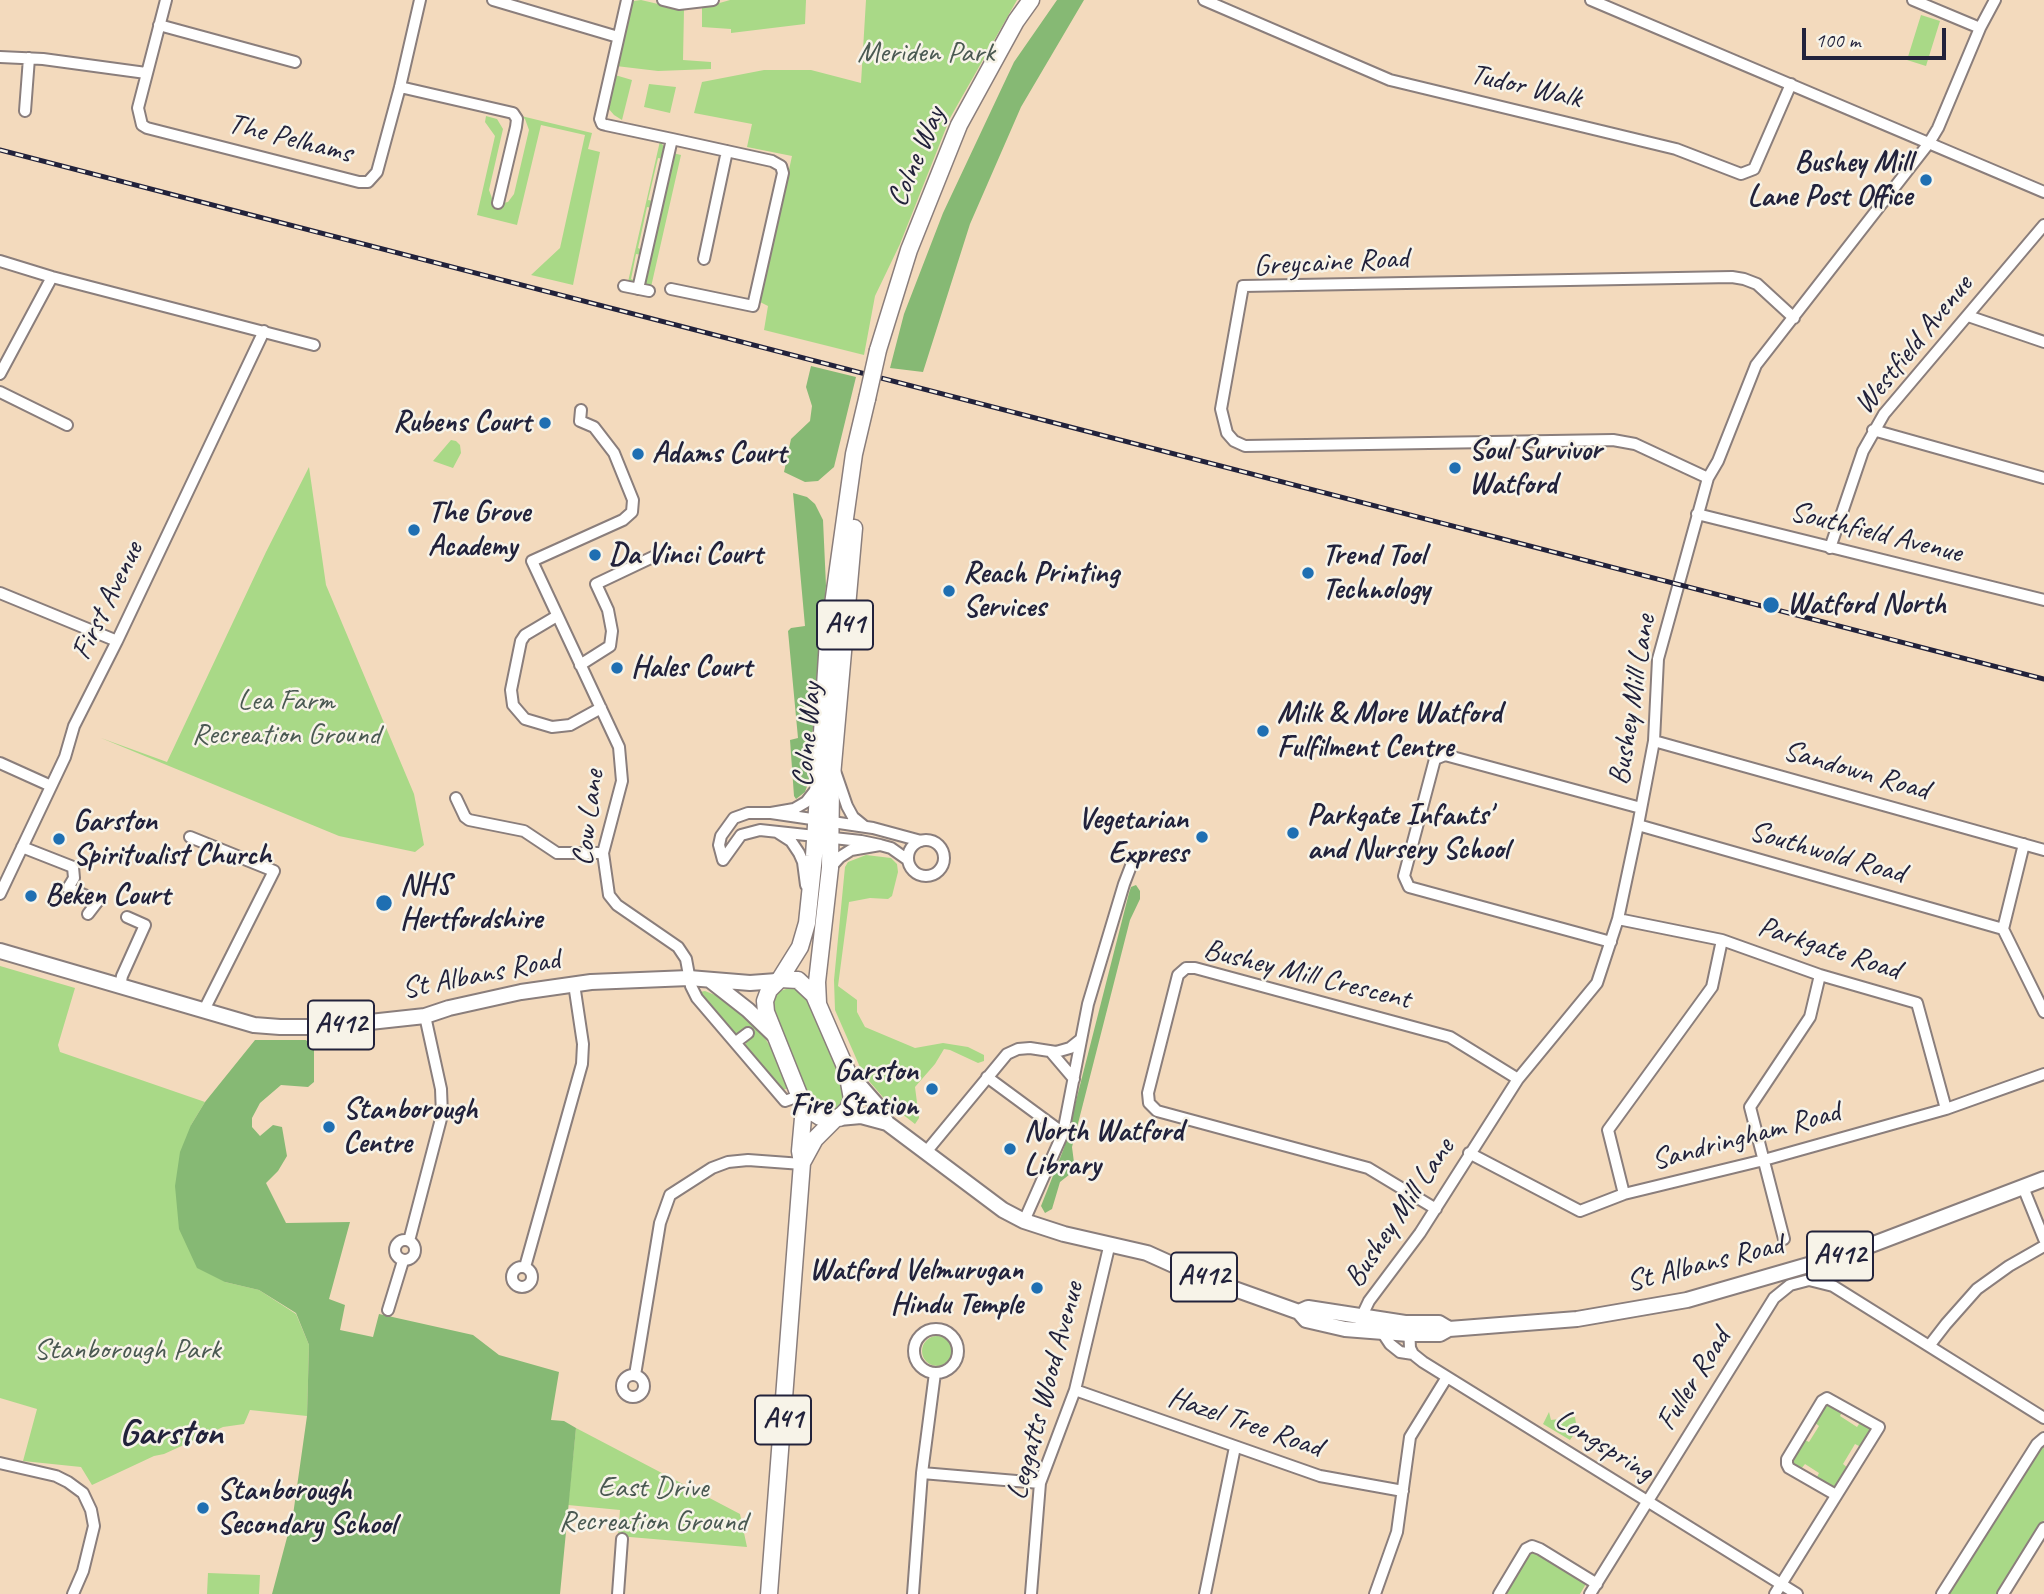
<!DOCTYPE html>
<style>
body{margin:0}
#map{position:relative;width:2044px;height:1594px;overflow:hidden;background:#f3dabd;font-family:Caveat,sans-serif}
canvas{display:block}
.scale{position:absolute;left:1802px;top:28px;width:144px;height:32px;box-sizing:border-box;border:4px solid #22223b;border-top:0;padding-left:9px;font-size:21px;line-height:24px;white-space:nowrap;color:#22223b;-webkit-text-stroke:5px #f7f3e8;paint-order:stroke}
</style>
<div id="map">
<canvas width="2044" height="1594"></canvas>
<div class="scale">100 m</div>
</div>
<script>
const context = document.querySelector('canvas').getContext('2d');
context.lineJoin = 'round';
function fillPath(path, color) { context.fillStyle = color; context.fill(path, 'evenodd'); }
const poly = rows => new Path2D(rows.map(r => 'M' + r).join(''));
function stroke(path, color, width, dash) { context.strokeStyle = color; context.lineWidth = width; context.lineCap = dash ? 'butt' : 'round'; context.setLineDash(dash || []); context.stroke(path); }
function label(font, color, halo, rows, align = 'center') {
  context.font = font + ' Caveat,sans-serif'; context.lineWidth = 5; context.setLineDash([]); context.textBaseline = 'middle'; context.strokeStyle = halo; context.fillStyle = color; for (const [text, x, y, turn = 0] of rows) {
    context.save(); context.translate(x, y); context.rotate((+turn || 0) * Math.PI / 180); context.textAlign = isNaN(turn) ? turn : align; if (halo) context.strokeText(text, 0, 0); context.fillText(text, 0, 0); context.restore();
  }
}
fillPath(poly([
 [641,0,684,10,683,60,711,62,711,69,658,71,616,66,630,6,634,1],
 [730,0,806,0,805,24,731,33,731,29,702,27,702,8],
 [866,0,1017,0,950,118,900,244,875,296,864,355,764,330,768,306,760,302,792,156,747,147,752,124,694,113,702,82,764,70,811,70,861,83],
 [1921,15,1940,21,1926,66,1907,60],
 [615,75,632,80,622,120,614,115,608,108],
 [649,84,676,87,670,113,644,107],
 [517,115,592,133,588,149,600,152,573,285,531,275,560,248,585,135,541,125,517,225,477,215,495,136,485,122,486,116,497,119,503,129,489,190,493,201,503,203,508,202,514,194,529,130,525,119],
 [660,141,665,148,664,159,658,158,648,200,654,201,652,208,647,207,638,248,643,250,642,255,636,254,631,279,636,281,636,283,628,282],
 [673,153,681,155,651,287,643,286],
 [451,440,456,441,460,445,461,453,453,468,433,461],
 [309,467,326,585,414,794,424,845,415,852,339,836,101,738,167,762,266,552],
 [866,855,891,858,897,864,898,872,892,896,888,899,870,898,849,902,838,986,857,1000,857,1012,865,1027,915,1048,943,1043,968,1047,984,1055,984,1061,978,1063,950,1050,944,1049,935,1064,915,1087,919,1118,915,1124,888,1103,863,1074,835,1010,834,980,845,867,848,862],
 [0,966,75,988,58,1045,60,1052,205,1102,191,1125,225,1282,259,1290,296,1314,309,1345,307,1416,250,1410,244,1424,223,1427,164,1454,154,1456,92,1485,81,1467,23,1461,37,1409,0,1398],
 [789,988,796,988,807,996,846,1086,846,1099,834,1110,818,1109,811,1104,772,1011,773,998,777,992],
 [705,991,725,999,756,1024,773,1051,788,1088,781,1091,746,1050,746,1041,753,1035,747,1028,740,1034,732,1033,705,1002,700,992],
 '922 1351a15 15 0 1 1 30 0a15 15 0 1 1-30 0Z',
 [1825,1403,1843,1410,1840,1416,1857,1427,1861,1421,1871,1427,1872,1431,1861,1447,1855,1444,1843,1464,1848,1468,1834,1488,1816,1479,1819,1473,1805,1464,1801,1469,1791,1463,1790,1459,1803,1439,1809,1442,1819,1426,1814,1422],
 [1549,1412,1551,1420,1575,1417,1577,1430,1570,1440,1543,1424],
 [576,1428,740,1514,747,1547,618,1536,620,1510,568,1505],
 [2044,1442,2044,1520,1998,1594,1948,1594],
 [1532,1549,1587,1582,1580,1594,1502,1594],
 [208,1573,260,1575,259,1594,207,1594]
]), '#a9d987');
fillPath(poly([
 [1057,0,1084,0,1021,107,970,224,923,372,890,368,904,314,943,213,1014,62],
 [811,366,856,377,834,467,818,481,805,482,784,472,791,439,810,421,812,406,806,387],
 [793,493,807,497,815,504,823,520,826,586,817,673,809,781,805,792,796,799,794,796,790,740,798,738,788,631,791,628,805,626],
 [1136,885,1140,891,1140,899,1130,920,1072,1147,1075,1170,1060,1182,1052,1209,1045,1213,1041,1206,1064,1148,1129,893,1131,887],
 [255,1040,306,1040,314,1049,314,1082,308,1087,281,1085,260,1103,252,1118,252,1127,260,1136,273,1125,282,1127,287,1156,278,1171,266,1183,286,1223,350,1222,329,1299,345,1305,340,1330,373,1337,379,1314,473,1335,499,1355,559,1372,551,1420,564,1421,576,1428,560,1594,272,1594,293,1515,307,1416,309,1345,296,1313,259,1290,225,1282,197,1268,179,1229,175,1186,180,1152,191,1125,205,1102]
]), '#86b974');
const minor = poly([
 [166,0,138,108,142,125,147,128,359,182,368,182,377,172,400,87,420,0],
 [493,0,618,37],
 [627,0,600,119,602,124,606,125,672,139,638,289],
 [663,0,679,4,713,0],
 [1204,0,1390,80,1676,149,1741,174,1754,169,1791,84],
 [1591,0,2044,192],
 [1913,0,1980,28],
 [159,25,295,62],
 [0,57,43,59,146,73],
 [400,87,513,113,517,119,516,127,498,203],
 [25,111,29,58],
 [704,259,727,151],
 [0,261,52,277,314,345],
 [624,286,649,291],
 [671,289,753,306,783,173,781,166,772,161,672,139],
 [1968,316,2044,342],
 [0,374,52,277],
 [0,392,67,425],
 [581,410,580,421,594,427,614,453,633,500,632,512,623,520,532,561,619,747,622,781,603,853,609,895,617,905,678,947,686,959,691,986,697,998,785,1101,799,1096],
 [1873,430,2044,478],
 [1708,478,1635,444,1613,440,1245,446,1234,441,1227,433,1221,409,1243,286,1732,277,1744,279,1757,284,1794,318],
 [1697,514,2044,600],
 [1830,548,1863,451,1884,414,2044,225],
 [0,593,117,641],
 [557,616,525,635,521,641,511,690,513,705,525,719,552,727,570,725,601,708],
 [580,665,610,646,612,631,608,610,596,584,655,556,668,553],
 [1654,741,2044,850],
 [0,763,51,786],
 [835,771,847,806,853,817,864,826],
 [456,798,465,817,469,820,524,831,557,853,603,853],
 [771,813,873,828,921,841],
 [1638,825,2003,929],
 [777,832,791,841,799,853,803,862,806,885],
 [190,837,274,871,204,1010],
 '908 858a18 18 0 1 1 36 0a18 18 0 1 1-36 0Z',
 [2024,844,2003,929,2044,1012],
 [22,847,73,867,74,878,68,888,98,901,88,914],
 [723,860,741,835,760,830,861,841,880,845],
 [723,860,719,845,721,836,734,818,748,813,771,813,794,809,806,802,817,788],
 [830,868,840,857,851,850,880,845,891,848,908,860],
 [0,894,65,757,74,726,117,641,264,331],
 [1618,919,1722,940,1820,975,1917,1003,1946,1109],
 [1611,942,1409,887,1404,876,1435,759,1445,755,1641,808],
 [120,986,122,976,145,925,127,917],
 [736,1042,748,1033],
 [1051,1052,1074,1079],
 [987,1077,1063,1133],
 [926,1152,1007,1054,1018,1049,1030,1048,1056,1052,1070,1048,1080,1040],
 [1469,1153,1580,1211,1624,1194,1764,1160,1946,1109,2044,1074],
 [2023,1187,2044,1239],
 [1624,1194,1608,1130,1712,987,1722,940],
 [1436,1209,1368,1168,1157,1111,1149,1103,1148,1093,1178,975,1186,968,1195,968,1450,1037,1518,1079],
 [1024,1221,1063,1133,1088,1004,1124,884,1134,858],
 [1784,1239,1750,1107,1810,1017,1820,975],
 '395 1250a10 10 0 1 1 20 0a10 10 0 1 1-20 0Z',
 [409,1241,442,1115,441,1089,425,1016],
 '512 1277a10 10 0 1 1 20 0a10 10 0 1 1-20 0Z',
 [525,1267,582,1064,583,1044,574,984],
 [388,1310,403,1261],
 [1360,1320,1369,1301,1420,1233,1518,1079,1597,983,1618,919,1638,825,1654,741,1658,659,1708,478,1718,461,1756,365,1929,143,1938,128,1980,28,1995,0],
 [1409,1327,1410,1348,1413,1354,1423,1362,1797,1594],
 '914 1351a22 22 0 1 1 44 0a22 22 0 1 1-44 0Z',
 [1382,1332,1390,1344,1400,1352,1413,1354],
 [1929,1346,1946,1324,1977,1289,2009,1266,2044,1246],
 [635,1375,660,1223,670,1195,712,1168,728,1162,748,1160,802,1164],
 '622 1386a11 11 0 1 1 22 0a11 11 0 1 1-22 0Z',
 [1075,1390,1320,1476,1403,1491],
 [0,1463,56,1476,68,1482,83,1493,91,1510,94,1526,83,1571,73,1594],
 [922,1473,1040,1483],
 [618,1594,622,1539],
 [913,1594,922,1473,935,1373],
 [1031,1594,1040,1483,1075,1390,1110,1243],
 [1205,1594,1235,1447],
 [1375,1594,1397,1532,1410,1437,1447,1377],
 [1499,1594,1526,1549,1532,1546,1540,1549,1597,1584],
 [1590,1594,1774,1298,1790,1285,1809,1280,1833,1286,2044,1418],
 [1775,1594,1879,1427,1827,1398,1822,1401,1787,1459,1787,1464,1789,1468,1836,1495],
 [1942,1594,2037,1444,2044,1438],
 [2003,1594,2044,1528]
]);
const major = poly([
 [0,951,254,1025,280,1027,324,1027,425,1016,449,1008,521,992,591,982,689,978,750,983,777,981],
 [711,981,748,1010,773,1034],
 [847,1071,876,1104,887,1123],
 [839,1118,861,1116,887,1123,1003,1210,1024,1221,1064,1234,1147,1253,1198,1276,1299,1312,1306,1320,1345,1329,1409,1334,1440,1334,1449,1329,1577,1319,1687,1300,1850,1253,2044,1179],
 [1299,1312,1308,1308,1405,1323,1439,1323,1449,1329]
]);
const highway = poly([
 [878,350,909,250,959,125,1016,21,1031,0],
 [780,979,800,947,807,923,814,856,828,640,854,454,867,399],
 [780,979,798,980,814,995,847,1071,852,1099,848,1109,839,1118,820,1117,804,1107,766,1012,765,1001,769,990,780,979],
 [818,1003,817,982,830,868,831,787,854,528],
 [803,1161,815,1139,835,1119],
 [769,1594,802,1163,800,1151,804,1107]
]);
stroke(minor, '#8a7e7c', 14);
stroke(major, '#8a7e7c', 18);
stroke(highway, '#8a7e7c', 19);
stroke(minor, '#fff', 10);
stroke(major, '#fff', 14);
stroke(highway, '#fff', 16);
const rail = poly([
 [0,150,2044,679]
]);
stroke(rail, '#22223b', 5);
stroke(rail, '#f7f3e8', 2.5, [8]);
const highwayBridge = poly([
 [867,399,878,350]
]);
stroke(highwayBridge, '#8a7e7c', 19, []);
stroke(highwayBridge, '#fff', 16);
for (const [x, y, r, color] of [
 [1926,180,7,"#1f6fb2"],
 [545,423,7,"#1f6fb2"],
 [638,454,7,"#1f6fb2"],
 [1455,468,7,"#1f6fb2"],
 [414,530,7,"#1f6fb2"],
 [595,555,7,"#1f6fb2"],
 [1308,573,7,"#1f6fb2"],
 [949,591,7,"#1f6fb2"],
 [1771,605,9,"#1f6fb2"],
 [617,668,7,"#1f6fb2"],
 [1263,731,7,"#1f6fb2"],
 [1293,833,7,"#1f6fb2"],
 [1202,837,7,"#1f6fb2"],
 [59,839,7,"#1f6fb2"],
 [31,896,7,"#1f6fb2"],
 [384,903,9,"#1f6fb2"],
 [932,1089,7,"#1f6fb2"],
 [329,1127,7,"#1f6fb2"],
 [1010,1149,7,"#1f6fb2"],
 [1037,1288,7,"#1f6fb2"],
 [203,1508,7,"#1f6fb2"]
]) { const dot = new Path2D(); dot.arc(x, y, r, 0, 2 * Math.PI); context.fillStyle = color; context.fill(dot); stroke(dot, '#f7f3e8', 2.5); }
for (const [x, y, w] of [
 [845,625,56],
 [341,1025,66],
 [1840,1256,66],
 [1204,1277,66],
 [783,1420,56]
]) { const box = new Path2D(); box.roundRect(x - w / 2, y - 24.5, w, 49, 5); context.fillStyle = '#f7f3e8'; context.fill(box); stroke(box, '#22223b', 2); }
label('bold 28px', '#22223b', null, [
 ["A41",845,625],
 ["A412",341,1025],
 ["A412",1840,1256],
 ["A412",1204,1277],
 ["A41",783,1420]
]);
label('30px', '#4a5952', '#f7f3e8', [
 ["Meriden Park",926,53],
 ["Lea Farm",286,701],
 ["Recreation Ground",286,735],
 ["Stanborough Park",127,1350],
 ["East Drive",653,1488],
 ["Recreation Ground",653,1522]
]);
label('30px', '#22223b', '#f7f3e8', [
 ["Tudor Walk",1526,87,13],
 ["The Pelhams",290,139,14],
 ["Colne Way",917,157,-67],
 ["Greycaine Road",1331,263,-3],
 ["Westfield Avenue",1914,345,-51],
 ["Southfield Avenue",1876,533,14],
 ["First Avenue",108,601,-64],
 ["Bushey Mill Lane",1633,700,-81],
 ["Colne Way",808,735,-85],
 ["Sandown Road",1856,771,16],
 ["Cow Lane",589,818,-83],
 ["Southwold Road",1827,853,16],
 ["Parkgate Road",1829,949,18],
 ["St Albans Road",481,975,-11],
 ["Bushey Mill Crescent",1307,975,14],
 ["Sandringham Road",1746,1137,-15],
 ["Bushey Mill Lane",1400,1213,-56],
 ["St Albans Road",1705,1264,-14],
 ["Fuller Road",1694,1380,-58],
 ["Leggatts Wood Avenue",1046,1391,-75],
 ["Hazel Tree Road",1245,1423,19],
 ["Longspring",1604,1446,32]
]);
label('bold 30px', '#22223b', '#f7f3e8', [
 ["Bushey Mill",1912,163,"right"],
 ["Lane Post Office",1912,197,"right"],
 ["Rubens Court",531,423,"right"],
 ["Soul Survivor",1469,451],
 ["Watford",1469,485],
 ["Adams Court",652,454],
 ["The Grove",428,513],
 ["Academy",428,547],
 ["Da Vinci Court",609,555],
 ["Trend Tool",1322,556],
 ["Technology",1322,590],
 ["Reach Printing",963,574],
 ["Services",963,608],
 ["Watford North",1787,605],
 ["Hales Court",631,668],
 ["Milk & More Watford",1277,714],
 ["Fulfilment Centre",1277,748],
 ["Parkgate Infants'",1307,816],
 ["and Nursery School",1307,850],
 ["Vegetarian",1188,820,"right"],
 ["Express",1188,854,"right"],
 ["Garston",73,822],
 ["Spiritualist Church",73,856],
 ["NHS",400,886],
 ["Hertfordshire",400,920],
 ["Beken Court",45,896],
 ["Garston",918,1072,"right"],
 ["Fire Station",918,1106,"right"],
 ["Stanborough",343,1110],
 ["Centre",343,1144],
 ["North Watford",1024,1132],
 ["Library",1024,1166],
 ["Watford Velmurugan",1023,1271,"right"],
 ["Hindu Temple",1023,1305,"right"],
 ["Stanborough",217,1491],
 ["Secondary School",217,1525]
], 'left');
label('bold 37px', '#22223b', '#f7f3e8', [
 ["Garston",171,1434]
]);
</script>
